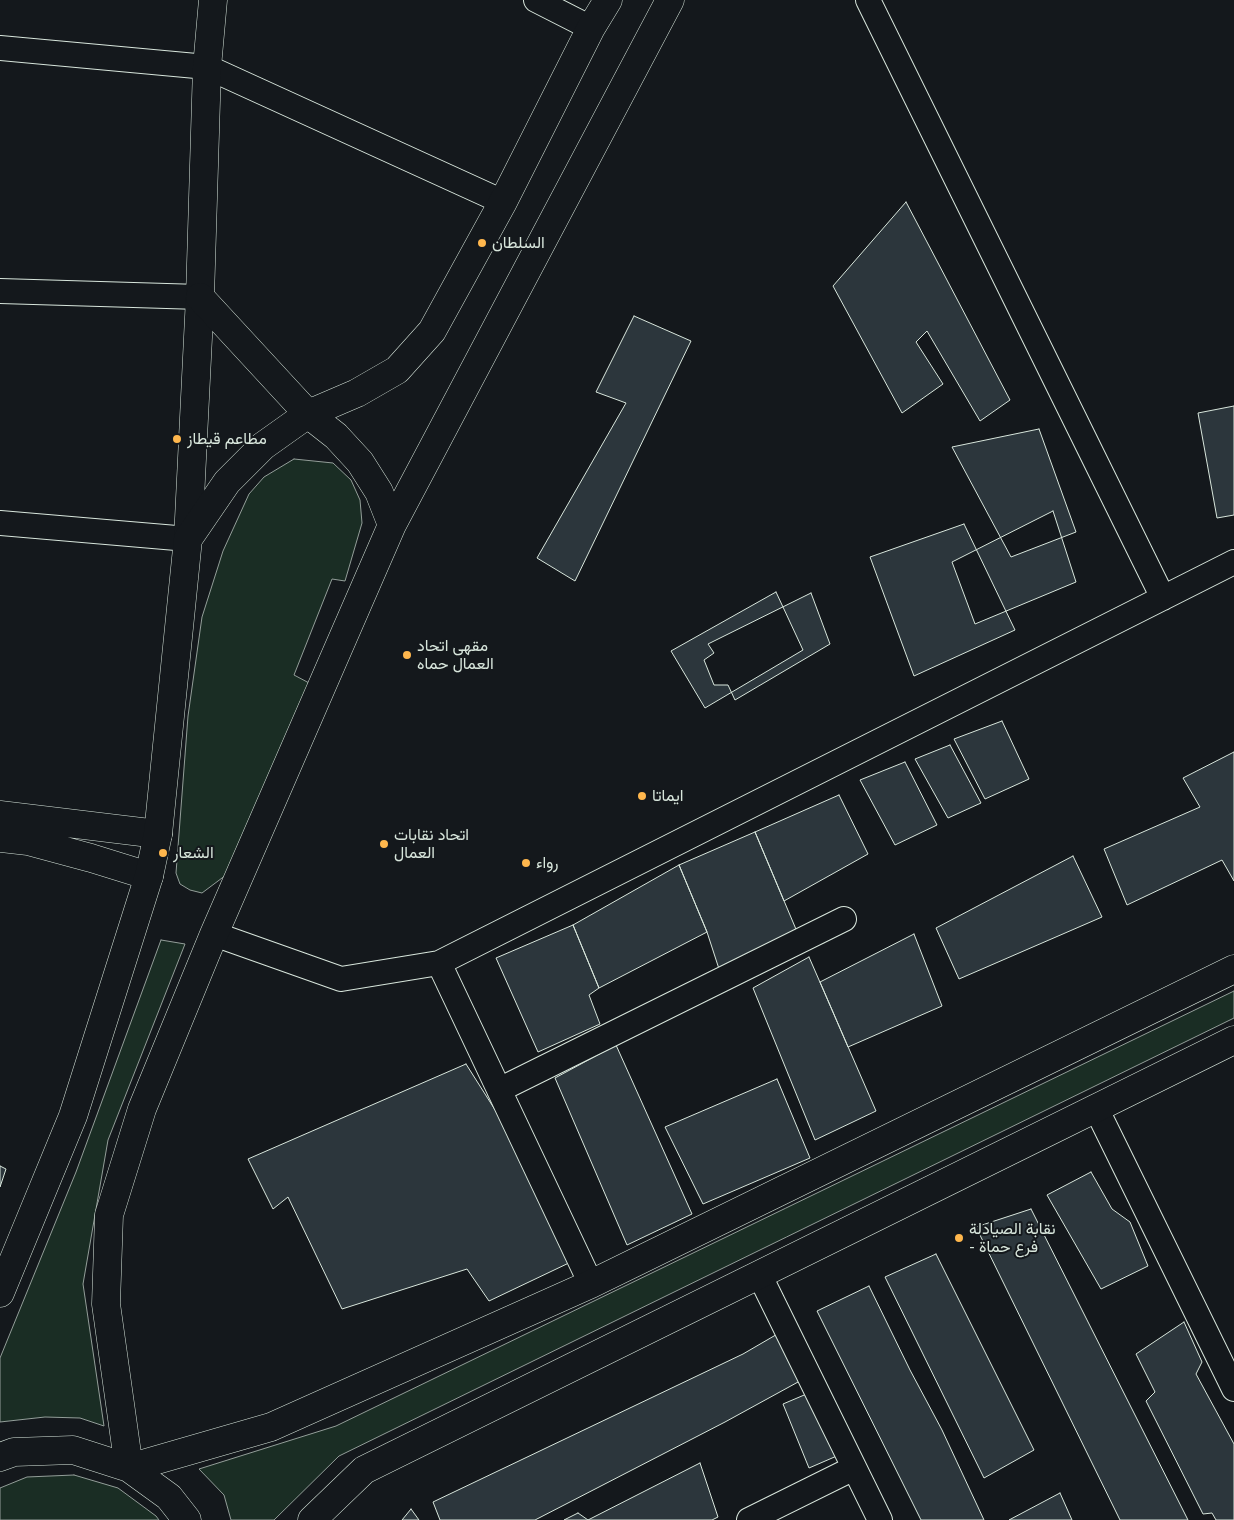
<!DOCTYPE html>
<meta charset="utf-8">
<style>
body{margin:0}
canvas{display:block;background:#14181c}
</style>
<canvas width="1234" height="1520"></canvas>
<script>
const context = document.querySelector('canvas').getContext('2d');
context.lineJoin = 'round';
function fillPath(path, color) { context.fillStyle = color; context.fill(path, 'evenodd'); }
const poly = rows => new Path2D(rows.map(r => 'M' + r).join(''));
function stroke(path, color, width, dash) { context.strokeStyle = color; context.lineWidth = width; context.lineCap = dash ? 'butt' : 'round'; context.setLineDash(dash || []); context.stroke(path); }
function label(font, color, halo, rows, align = 'center') {
  context.font = font + ' Lato,Vazirmatn,sans-serif'; context.lineWidth = 4; context.setLineDash([]); context.textBaseline = 'middle'; context.strokeStyle = halo; context.fillStyle = color; for (const [text, x, y, turn = 0] of rows) {
    context.save(); context.translate(x, y); context.rotate((+turn || 0) * Math.PI / 180); context.textAlign = isNaN(turn) ? turn : align; if (halo) context.strokeText(text, 0, 0); context.fillText(text, 0, 0); context.restore();
  }
}
const green = poly([
 [294,459,333,463,351,480,360,500,362,523,345,581,332,579,294,675,311,684,226,875,202,893,190,890,180,884,176,873,188,716,202,617,223,551,249,494,264,477,294,459],
 [161,940,185,944,108,1140,83,1284,104,1426,80,1418,45,1417,0,1422,0,1358,76,1172,161,940],
 [1234,991,1234,1018,339,1456,274,1520,231,1520,224,1495,199,1469,336,1426,1234,991],
 [74,1475,118,1488,156,1516,159,1520,0,1520,0,1488,27,1477,74,1475]
]);
fillPath(green, '#1a2d24');
stroke(green, '#939e99', 1);
const building = poly([
 [906,202,1010,400,980,421,927,331,916,342,943,384,902,413,833,286,906,202],
 [634,316,691,341,575,581,537,558,626,403,596,392,634,316],
 [1234,406,1234,515,1217,518,1198,413,1234,406],
 [1039,429,1076,532,1011,557,952,447,1039,429],
 [1053,511,1076,582,975,624,952,562,1053,511],
 [964,524,1015,630,914,676,870,557,964,524],
 [776,592,803,650,705,708,671,651,776,592],
 [811,593,830,644,735,700,728,685,714,685,704,660,714,653,708,644,811,593],
 [1002,721,1029,779,985,799,954,739,1002,721],
 [950,745,981,803,948,818,915,759,950,745],
 [1234,752,1234,881,1222,860,1127,905,1104,849,1200,807,1183,778,1234,752],
 [905,762,937,825,895,845,860,780,905,762],
 [839,795,868,854,784,901,755,832,839,795],
 [755,832,798,934,720,972,707,932,679,865,755,832],
 [1073,856,1102,917,959,979,936,928,1073,856],
 [679,865,707,932,599,988,573,925,679,865],
 [573,925,599,988,589,995,600,1024,538,1052,496,958,573,925],
 [914,934,942,1006,848,1047,820,982,914,934],
 [809,957,876,1111,815,1140,753,988,809,957],
 [616,1045,692,1214,627,1245,555,1078,616,1045],
 [466,1064,511,1135,573,1261,489,1301,467,1269,342,1309,288,1197,273,1209,248,1159,466,1064],
 [777,1079,810,1158,703,1204,665,1127,777,1079],
 [0,1166,6,1169,0,1187,0,1166],
 [1091,1172,1112,1209,1130,1222,1148,1266,1101,1289,1047,1195,1091,1172],
 [1031,1209,1188,1520,1120,1520,976,1227,1031,1209],
 [936,1254,1034,1450,984,1478,885,1277,936,1254],
 [869,1286,910,1370,942,1430,984,1520,921,1520,817,1311,869,1286],
 [1184,1322,1202,1362,1196,1374,1234,1444,1234,1520,1216,1520,1212,1513,1203,1514,1146,1401,1155,1392,1136,1354,1184,1322],
 [786,1329,809,1376,725,1422,535,1520,440,1520,433,1502,743,1354,786,1329],
 [816,1390,846,1452,809,1468,783,1404,816,1390],
 [700,1463,718,1517,712,1520,588,1520,700,1463],
 [1060,1493,1072,1520,1009,1520,1060,1493],
 [411,1509,419,1520,402,1520,411,1509],
 [578,1513,588,1520,564,1520,578,1513]
]);
fillPath(building, '#2c363c');
stroke(building, '#d8e6dc', 1);
const minor = poly([
 [536,0,591,28],
 [868,0,1163,598],
 [0,48,207,67,503,202],
 [0,291,200,297],
 [0,523,188,539],
 [214,934,341,979,439,963,1234,562],
 [439,963,591,1284],
 [499,1090,844,919],
 [1096,1108,1234,1389],
 [759,1274,880,1520],
 [749,1520,854,1468]
]);
const secondary = poly([
 [188,539,200,297,207,67,213,0],
 [0,815,158,834],
 [0,838,28,841,91,858,149,876]
]);
const primary = poly([
 [670,0,392,525,214,934,142,1109,109,1215,106,1304,129,1468,271,1427,591,1284,1234,969],
 [200,297,308,414,336,436,360,462,379,492,392,525],
 [0,1293,73,1116,149,876,158,834,188,539,227,482,263,446,308,414,357,393,397,370,432,331,503,202,591,28,608,0],
 [0,1457,14,1452,73,1450,129,1468,169,1497,187,1520],
 [312,1520,364,1470,1234,1040]
]);
stroke(minor, '#d8e6dc', 26);
stroke(secondary, '#d8e6dc', 29);
stroke(primary, '#d8e6dc', 29);
stroke(minor, '#14181c', 24);
stroke(secondary, '#14181c', 28);
stroke(primary, '#14181c', 28);
for (const [x, y, r, color] of [
 [482,243,5,"#ffb74d"],
 [177,439,5,"#ffb74d"],
 [407,655,5,"#ffb74d"],
 [642,796,5,"#ffb74d"],
 [384,844,5,"#ffb74d"],
 [163,853,5,"#ffb74d"],
 [526,863,5,"#ffb74d"],
 [959,1238,5,"#ffb74d"]
]) { const dot = new Path2D(); dot.arc(x, y, r, 0, 2 * Math.PI); context.fillStyle = color; context.fill(dot); stroke(dot, '#14181c', 2); }
label('16px', '#d8e6dc', '#14181c', [
 ["السلطان",492,243],
 ["مطاعم قيطاز",187,439],
 ["مقهى اتحاد",417,646],
 ["العمال حماه",417,664],
 ["ايماتا",652,796],
 ["اتحاد نقابات",394,835],
 ["العمال",394,853],
 ["الشعار",173,853],
 ["رواء",536,863],
 ["نقابة الصيادلة",969,1229],
 ["- فرع حماة",969,1247]
], 'left');
</script>
